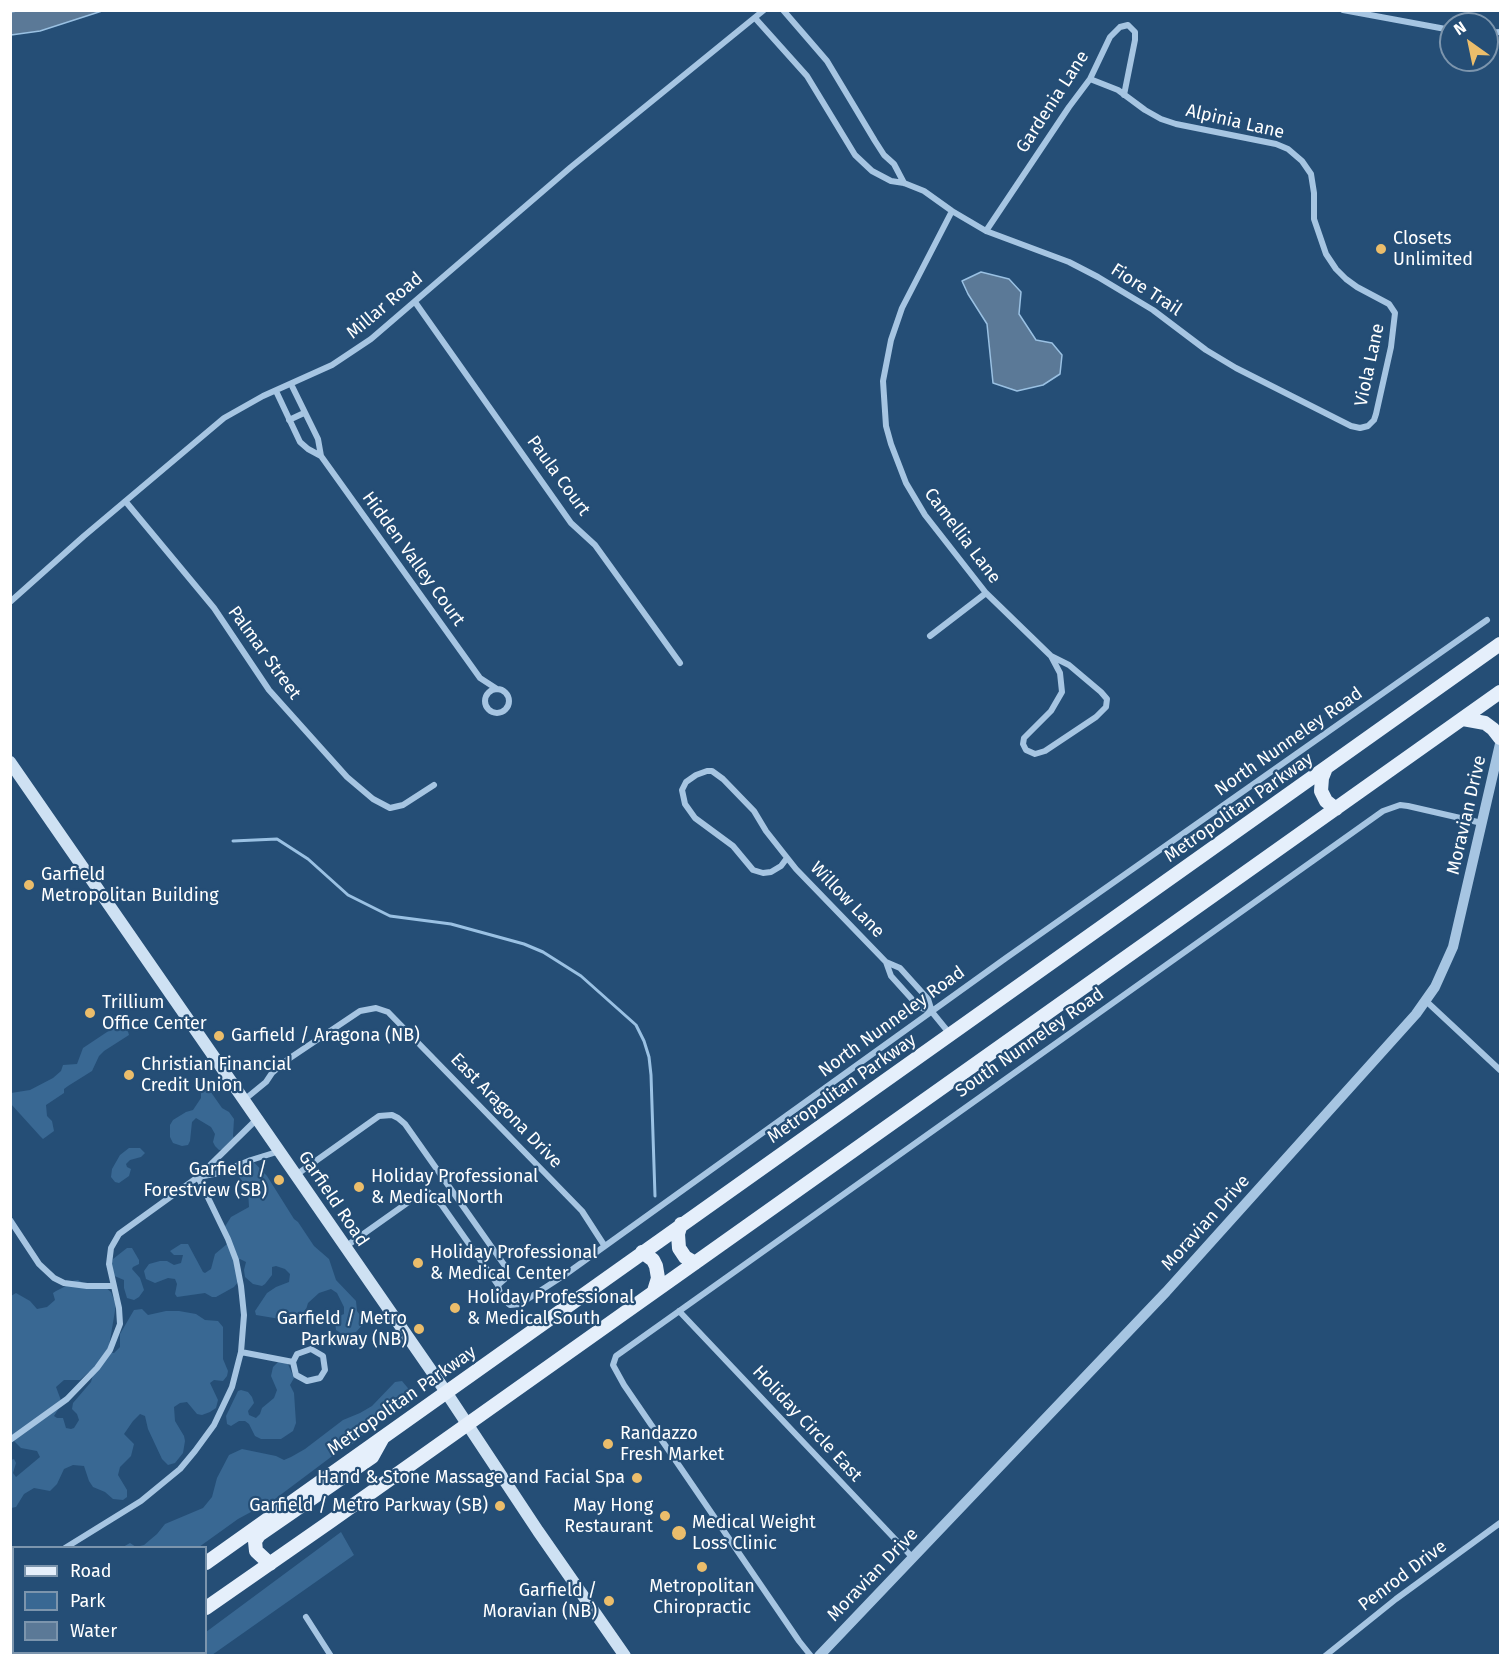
<!DOCTYPE html>
<style>
body{margin:0}
#map{position:relative;width:1511px;height:1666px;overflow:hidden;background:#254e76;font-family:"Fira Sans",sans-serif}
canvas{display:block}
.frame{position:absolute;inset:0;border:12px solid #fff;pointer-events:none}
.legend{position:absolute;left:12px;top:1546px;width:195px;height:108px;box-sizing:border-box;background:#254e76;border:2px solid #7c95ad;margin:0;padding:8px 10px;list-style:none;font-size:18px;color:#fff}
.legend li{display:flex;align-items:center;gap:12px;height:30px}
.legend b{width:30px;border:2px solid #7c95ad}
.north{position:absolute;left:1439px;top:12px;width:60px;height:60px;box-sizing:border-box;background:#254e76;border:2px solid #7c95ad;border-radius:50%;rotate:327deg;font-size:16px;font-weight:700;line-height:24px;text-align:center;color:#fff}
.north::after{content:'';display:block;margin:auto;width:21px;height:27px;background:#ebbd6b;clip-path:polygon(50% 0,100% 100%,50% 72%,0 100%)}
</style>
<div id="map">
<canvas width="1511" height="1666"></canvas>
<div class="frame"></div>
<ul class="legend">
<li><b style="height:8px;background:#e5effb"></b>Road</li>
<li><b style="height:16px;background:#396893"></b>Park</li>
<li><b style="height:16px;background:#5b7997"></b>Water</li>
</ul>
<div class="north">N</div>
</div>
<script>
const context = document.querySelector('canvas').getContext('2d');
context.lineJoin = 'round';
function fillPath(path, color) { context.fillStyle = color; context.fill(path, 'evenodd'); }
const poly = rows => new Path2D(rows.map(r => 'M' + r).join(''));
function stroke(path, color, width, dash) { context.strokeStyle = color; context.lineWidth = width; context.lineCap = dash ? 'butt' : 'round'; context.setLineDash(dash || []); context.stroke(path); }
function label(font, color, halo, rows, align = 'center') {
  context.font = font + ' "Fira Sans",sans-serif'; context.lineWidth = 4.5; context.setLineDash([]); context.textBaseline = 'middle'; context.strokeStyle = halo; context.fillStyle = color; for (const [text, x, y, turn = 0] of rows) {
    context.save(); context.translate(x, y); context.rotate((+turn || 0) * Math.PI / 180); context.textAlign = isNaN(turn) ? turn : align; if (halo) context.strokeText(text, 0, 0); context.fillText(text, 0, 0); context.restore();
  }
}
fillPath(poly([
 [116,1026,127,1028,129,1035,104,1051,99,1056,92,1071,68,1086,64,1089,64,1093,46,1105,47,1116,52,1121,54,1131,43,1139,40,1136,11,1104,11,1093,30,1090,53,1078,61,1071,63,1065,77,1064,83,1048],
 [205,1088,208,1088,222,1108,229,1112,234,1119,233,1136,236,1143,231,1149,219,1150,215,1146,213,1142,215,1134,211,1127,196,1118,192,1122,190,1141,188,1145,182,1146,173,1143,170,1137,170,1125,173,1120,186,1112,193,1110,201,1098,201,1090],
 [129,1148,140,1148,145,1153,141,1157,130,1160,126,1164,127,1167,131,1169,129,1176,119,1183,115,1182,111,1177,112,1169,120,1155],
 [249,1157,267,1176,294,1219,298,1222,314,1246,329,1259,336,1280,356,1301,357,1311,365,1322,356,1332,342,1334,336,1330,335,1322,337,1317,344,1314,344,1307,337,1293,331,1289,319,1293,308,1303,305,1313,292,1321,256,1315,255,1311,267,1293,276,1287,289,1282,290,1274,285,1269,276,1266,272,1267,272,1275,265,1284,262,1286,253,1284,245,1277,244,1270,246,1262,240,1259,238,1260,238,1282,234,1287,216,1297,212,1297,205,1293,177,1297,175,1294,177,1284,175,1279,168,1278,155,1283,146,1279,144,1271,149,1264,160,1261,167,1261,174,1265,181,1263,183,1255,174,1255,170,1251,181,1244,188,1244,203,1272,205,1273,211,1269,215,1254,227,1244,224,1228,231,1217,249,1207,248,1190,236,1172,243,1161],
 [127,1248,132,1248,139,1260,139,1264,133,1267,132,1269,140,1278,144,1290,139,1297,134,1300,127,1298,124,1288,124,1280,112,1275,109,1270,113,1259],
 [78,1280,88,1286,105,1287,111,1292,116,1305,108,1352,114,1353,120,1347,120,1334,134,1310,142,1309,148,1315,166,1311,179,1311,196,1314,205,1320,218,1321,223,1327,223,1359,228,1371,227,1376,223,1381,214,1380,210,1383,218,1400,216,1408,210,1412,202,1415,197,1414,187,1402,180,1403,174,1407,175,1421,184,1436,185,1441,183,1453,175,1463,168,1465,162,1459,148,1429,145,1416,140,1414,133,1421,124,1434,134,1444,131,1456,120,1467,118,1475,127,1490,127,1497,123,1500,113,1499,105,1492,93,1487,89,1481,84,1466,73,1465,64,1469,57,1484,50,1491,34,1488,24,1494,16,1507,11,1508,11,1460,14,1459,16,1463,13,1473,16,1477,40,1457,37,1451,21,1448,11,1438,11,1296,16,1293,30,1301,37,1309,47,1307,55,1300,53,1293,56,1291,66,1286,72,1281],
 [89,1372,93,1375,91,1382,73,1403,72,1409,77,1414,79,1420,74,1428,71,1429,66,1428,63,1418,57,1418,54,1416,62,1403,56,1387,64,1380,80,1380],
 [279,1361,288,1364,294,1378,290,1385,294,1393,296,1423,293,1431,281,1439,261,1439,255,1436,249,1424,245,1421,239,1421,231,1426,227,1424,226,1416,238,1391,241,1390,248,1392,252,1397,254,1403,248,1411,249,1415,256,1418,260,1414,262,1408,274,1398,277,1390,271,1376,273,1367],
 [402,1381,412,1393,408,1407,394,1410,383,1415,376,1421,357,1441,335,1454,275,1499,238,1519,199,1547,123,1547,130,1543,136,1547,144,1545,157,1534,165,1524,203,1508,212,1497,217,1478,229,1455,242,1449,276,1456,284,1460,291,1457,305,1449,343,1420,360,1413,372,1406,395,1382],
 [341,1532,354,1555,212,1655,173,1655,178,1653,206,1652,206,1632]
]), '#396893');
const water = poly([
 [17,11,17,10,102,11,40,31,11,35,11,12,17,11],
 [981,272,1009,279,1021,292,1019,314,1036,340,1052,343,1062,355,1060,374,1043,385,1017,391,993,383,987,324,968,294,962,281,981,272]
]);
fillPath(water, '#5b7997');
stroke(water, '#9ac1e3', 1.5);
stroke(poly([
 [233,841,277,839,308,859,348,895,390,916,451,924,524,944,543,952,581,976,636,1025,644,1041,649,1057,651,1075,655,1196]
]), '#9ac1e3', 3);
stroke(poly([
 [783,10,827,61,875,141,884,155,894,164,904,183],
 [1343,10,1451,30],
 [755,18,807,76,855,155,872,171,891,181,904,183,924,191,952,211,986,231,1069,262,1098,277,1153,310,1206,350,1236,368,1351,426,1360,428,1368,426,1374,420,1376,414,1391,347,1395,313,1389,304,1357,287,1346,279,1336,269,1326,254,1314,219,1314,193,1311,174,1302,161,1288,149,1276,144,1176,124,1161,119,1145,110,1118,90,1090,79],
 [1487,33,1500,32],
 [952,211,902,308,891,340,883,381,886,426,891,444,906,483,925,515,986,593,1051,656,1060,673,1062,692,1051,711,1024,738,1023,744,1026,750,1035,754,1045,751,1096,717,1106,707,1107,699,1101,692,1069,665,1051,656],
 [986,231,1069,107,1090,79,1110,37,1120,27,1128,25,1135,32,1135,40,1124,95],
 [415,302,571,523,595,545,680,663],
 [291,384,318,439,321,456,480,678,497,689],
 [276,391,300,442,308,449,321,456],
 [289,420,304,413],
 [126,502,214,608,269,690,347,777,373,799,390,808,403,805,434,785],
 [10,602,84,536,224,418,263,396,332,365,371,339,571,167,764,10],
 [930,636,986,593],
 '485 701a12 12 0 1 1 24 0a12 12 0 1 1-24 0Z',
 [787,858,781,866,771,872,763,873,753,870,733,846,695,818,685,804,682,790,686,782,696,775,707,771,712,771,723,779,754,811,766,831,796,869,886,962],
 [1426,1001,1500,1070],
 [932,1012,919,1007,891,976,886,962,900,968,928,999,932,1012,950,1034],
 [244,1100,266,1082,272,1073,287,1060,360,1011,376,1008,388,1012,582,1211,604,1245],
 [296,1175,379,1116,392,1115,398,1118,405,1124,505,1266,507,1277,498,1285],
 [198,1177,219,1173,251,1160,280,1151],
 [10,1220,39,1264,54,1278,64,1283,87,1286,113,1286],
 [345,1247,417,1196,428,1192,441,1204,498,1285,501,1297,510,1305,520,1304,566,1274,1006,958,1487,620],
 [679,1311,912,1557],
 [241,1352,293,1362,296,1375,307,1381,320,1378,325,1370,323,1356,311,1349,297,1354,293,1362],
 [10,1440,67,1399,97,1368,110,1350,120,1324,119,1308,109,1264,111,1248,119,1234,198,1177,257,1119],
 [65,1548,141,1501,180,1469,195,1451,214,1425,232,1387,241,1352,244,1315,241,1286,236,1260,228,1239,198,1177],
 [10,1583,14,1581],
 [306,1617,331,1656],
 [811,1656,799,1641,624,1385,613,1365,616,1356,1383,811,1400,805,1408,806,1482,823],
 [1325,1656,1396,1599,1500,1523]
]), '#a6c5e2', 6);
stroke(poly([
 [819,1656,1166,1292,1416,1014,1435,987,1453,947,1500,744]
]), '#a6c5e2', 10);
stroke(poly([
 [10,762,446,1392,538,1531,625,1656]
]), '#cee1f3', 12);
stroke(poly([
 [1463,719,1485,723,1493,729,1500,738],
 [1326,768,1322,778,1321,791,1326,801,1336,809],
 [681,1224,678,1234,679,1248,685,1257,695,1263],
 [642,1252,653,1260,656,1266,658,1278,654,1291],
 [206,1563,1500,644],
 [270,1564,256,1551,255,1541,259,1535,372,1457,382,1439],
 [206,1608,331,1521,1500,692],
 [80,1656,84,1652],
 [135,1656,140,1652]
]), '#e5effb', 14);
for (const [x, y, r, color] of [
 [1381,249,6,"#ebbd6b"],
 [29,885,6,"#ebbd6b"],
 [90,1013,6,"#ebbd6b"],
 [219,1036,6,"#ebbd6b"],
 [129,1075,6,"#ebbd6b"],
 [279,1180,6,"#ebbd6b"],
 [359,1187,6,"#ebbd6b"],
 [418,1263,6,"#ebbd6b"],
 [455,1308,6,"#ebbd6b"],
 [419,1329,6,"#ebbd6b"],
 [608,1444,6,"#ebbd6b"],
 [637,1478,6,"#ebbd6b"],
 [500,1506,6,"#ebbd6b"],
 [665,1516,6,"#ebbd6b"],
 [679,1533,8,"#ebbd6b"],
 [702,1567,6,"#ebbd6b"],
 [609,1601,6,"#ebbd6b"]
]) { const dot = new Path2D(); dot.arc(x, y, r, 0, 2 * Math.PI); context.fillStyle = color; context.fill(dot); stroke(dot, '#254e76', 2); }
label('18px', '#fff', '#254e76', [
 ["Gardenia Lane",1053,102,-57],
 ["Alpinia Lane",1235,122,13],
 ["Fiore Trail",1146,290,33],
 ["Millar Road",385,306,-40],
 ["Viola Lane",1370,365,-78],
 ["Paula Court",558,476,54],
 ["Camellia Lane",962,536,53],
 ["Hidden Valley Court",413,559,54],
 ["Palmar Street",264,653,54],
 ["North Nunneley Road",1289,742,-35],
 ["Metropolitan Parkway",1239,808,-35],
 ["Moravian Drive",1467,815,-77],
 ["Willow Lane",847,900,46],
 ["North Nunneley Road",892,1022,-36],
 ["South Nunneley Road",1030,1043,-35],
 ["Metropolitan Parkway",842,1089,-35],
 ["East Aragona Drive",506,1111,46],
 ["Garfield Road",333,1199,56],
 ["Moravian Drive",1206,1223,-48],
 ["Metropolitan Parkway",402,1401,-35],
 ["Holiday Circle East",807,1424,47],
 ["Moravian Drive",873,1575,-46],
 ["Penrod Drive",1403,1576,-37]
]);
label('18px', '#fff', '#254e76', [
 ["Closets",1393,239],
 ["Unlimited",1393,260],
 ["Garfield",41,875],
 ["Metropolitan Building",41,896],
 ["Trillium",102,1003],
 ["Office Center",102,1024],
 ["Garfield / Aragona (NB)",231,1036],
 ["Christian Financial",141,1065],
 ["Credit Union",141,1086],
 ["Garfield /",267,1170,"right"],
 ["Forestview (SB)",267,1191,"right"],
 ["Holiday Professional",371,1177],
 ["& Medical North",371,1198],
 ["Holiday Professional",430,1253],
 ["& Medical Center",430,1274],
 ["Holiday Professional",467,1298],
 ["& Medical South",467,1319],
 ["Garfield / Metro",407,1319,"right"],
 ["Parkway (NB)",407,1340,"right"],
 ["Randazzo",620,1434],
 ["Fresh Market",620,1455],
 ["Hand & Stone Massage and Facial Spa",625,1478,"right"],
 ["Garfield / Metro Parkway (SB)",488,1506,"right"],
 ["May Hong",653,1506,"right"],
 ["Restaurant",653,1527,"right"],
 ["Medical Weight",692,1523],
 ["Loss Clinic",692,1544],
 ["Metropolitan",702,1587,"center"],
 ["Chiropractic",702,1608,"center"],
 ["Garfield /",597,1591,"right"],
 ["Moravian (NB)",597,1612,"right"]
], 'left');
</script>
